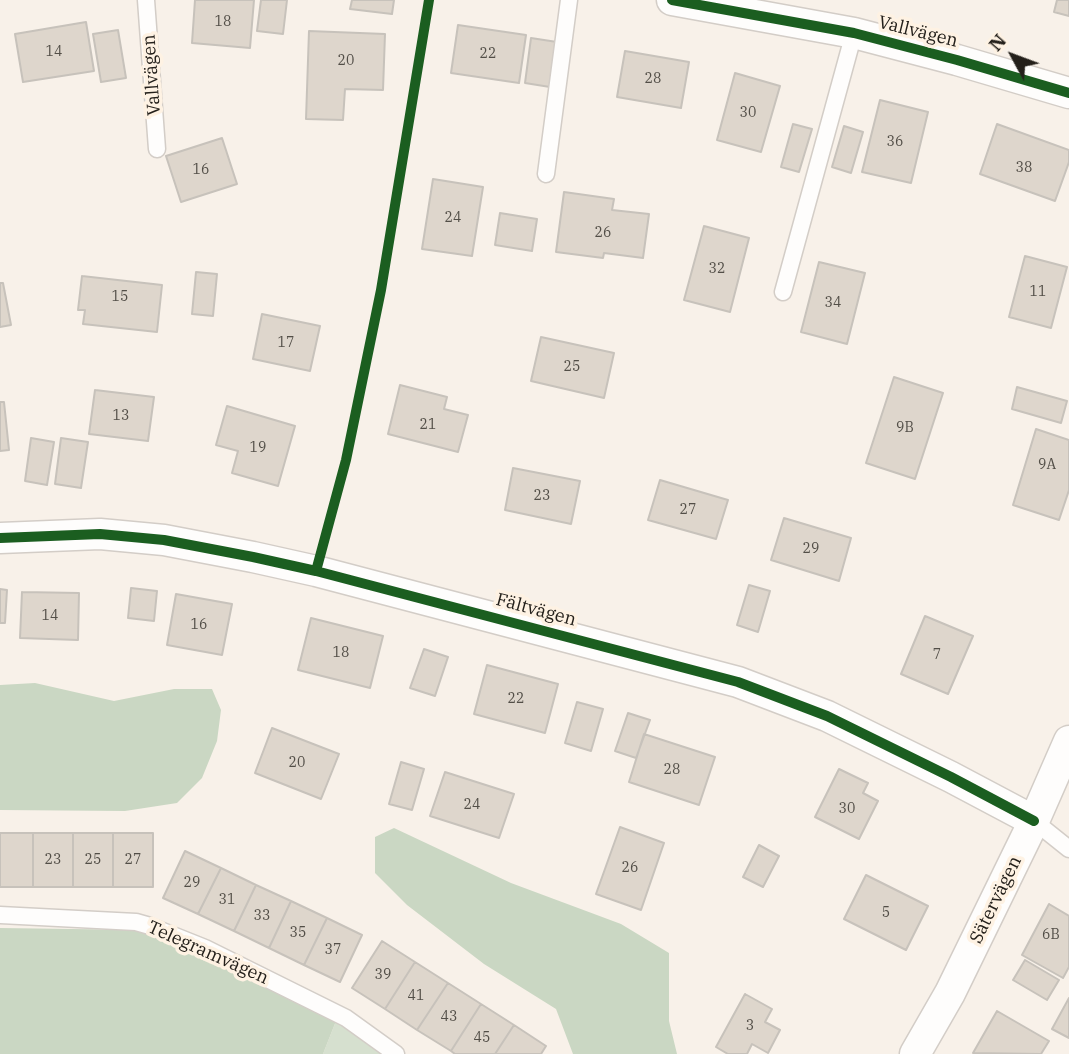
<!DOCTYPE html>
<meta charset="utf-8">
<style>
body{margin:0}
#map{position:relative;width:1069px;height:1054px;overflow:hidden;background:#f8f1e9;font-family:"IBM Plex Serif",serif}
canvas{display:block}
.north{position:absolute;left:978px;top:21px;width:70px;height:70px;-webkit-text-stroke:5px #fef2e3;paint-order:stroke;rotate:311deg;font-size:19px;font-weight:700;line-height:28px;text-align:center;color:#24201b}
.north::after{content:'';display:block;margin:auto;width:24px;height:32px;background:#24201b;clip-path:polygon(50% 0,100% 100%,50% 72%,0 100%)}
</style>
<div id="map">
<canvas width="1069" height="1054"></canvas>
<div class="north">N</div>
</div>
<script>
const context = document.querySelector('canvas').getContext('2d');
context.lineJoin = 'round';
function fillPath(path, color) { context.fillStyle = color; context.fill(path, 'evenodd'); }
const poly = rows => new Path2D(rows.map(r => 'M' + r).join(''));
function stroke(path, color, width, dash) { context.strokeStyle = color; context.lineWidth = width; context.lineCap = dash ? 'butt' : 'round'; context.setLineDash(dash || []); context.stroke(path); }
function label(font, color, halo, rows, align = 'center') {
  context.font = font + ' "IBM Plex Serif",serif'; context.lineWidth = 7; context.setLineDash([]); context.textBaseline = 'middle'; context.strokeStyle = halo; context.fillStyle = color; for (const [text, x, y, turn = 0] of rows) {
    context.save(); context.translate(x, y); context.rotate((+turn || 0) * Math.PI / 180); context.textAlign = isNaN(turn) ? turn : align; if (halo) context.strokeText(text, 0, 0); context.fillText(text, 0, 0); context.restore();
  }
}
fillPath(poly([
 [336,1021,390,1054,323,1054]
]), '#d6e0cf');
fillPath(poly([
 [35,683,114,701,174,689,212,689,221,710,217,741,202,778,177,803,125,811,0,810,0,685],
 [394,828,511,883,621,924,669,953,669,1021,677,1054,573,1054,556,1009,484,964,407,905,375,873,375,837],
 [0,928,145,930,161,936,336,1021,323,1054,0,1054]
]), '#cad7c3');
const building = poly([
 [195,0,254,0,250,48,192,43,195,0],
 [261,0,287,0,283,34,257,31,261,0],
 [352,0,394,0,392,14,350,9,352,0],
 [1057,0,1069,0,1069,16,1054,12,1057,0],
 [86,22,94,71,23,82,15,34,86,22],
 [458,25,526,35,519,83,451,73,458,25],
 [118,30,126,78,101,82,93,34,118,30],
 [309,31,385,34,383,90,345,89,343,120,306,119,309,31],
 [531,38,557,42,550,87,525,83,531,38],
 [625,51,689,62,681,108,617,97,625,51],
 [735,73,780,86,761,152,717,140,735,73],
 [880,100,928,112,911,183,862,172,880,100],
 [793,124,812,129,799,172,781,167,793,124],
 [997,124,1069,150,1069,162,1055,201,980,174,997,124],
 [844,126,863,132,851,173,832,167,844,126],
 [222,138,237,184,181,202,166,156,222,138],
 [433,179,483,187,472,256,422,249,433,179],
 [564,192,614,199,612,210,649,214,643,258,604,253,603,258,556,252,564,192],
 [500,213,537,219,532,251,495,245,500,213],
 [704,226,749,238,730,312,684,300,704,226],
 [1025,256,1067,267,1051,328,1009,317,1025,256],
 [819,262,865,273,847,344,801,332,819,262],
 [196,272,217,274,213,316,192,314,196,272],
 [82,276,162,285,157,332,83,324,85,310,78,310,82,276],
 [0,283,3,283,11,325,0,327,0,283],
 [262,314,320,326,310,371,253,359,262,314],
 [541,337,614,353,604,398,531,381,541,337],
 [894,377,943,393,915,479,866,463,894,377],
 [400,385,447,397,444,409,468,415,458,452,388,434,400,385],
 [1017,387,1067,401,1061,423,1012,409,1017,387],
 [95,390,154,397,148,441,89,434,95,390],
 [0,402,4,402,9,450,0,451,0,402],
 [227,406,295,426,278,486,232,473,238,451,216,445,227,406],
 [1036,429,1069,440,1069,490,1059,520,1013,505,1036,429],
 [31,438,54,442,47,485,25,481,31,438],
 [61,438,88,442,81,488,55,484,61,438],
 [513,468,580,481,571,524,505,510,513,468],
 [660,480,728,500,716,539,648,520,660,480],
 [784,518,851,538,839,581,771,560,784,518],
 [749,585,770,591,758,632,737,625,749,585],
 [131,588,157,591,154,621,128,618,131,588],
 [0,589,7,590,5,623,0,623,0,589],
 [22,592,79,593,78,640,20,638,22,592],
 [176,594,232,604,222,655,167,645,176,594],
 [925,616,973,636,948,694,901,674,925,616],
 [311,618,383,636,370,688,298,670,311,618],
 [424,649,448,657,435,696,410,688,424,649],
 [487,665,558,684,545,733,474,714,487,665],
 [577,702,603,709,591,751,565,743,577,702],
 [628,713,650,720,636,758,615,751,628,713],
 [272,728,339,754,321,799,255,773,272,728],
 [644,734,715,757,699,805,629,782,644,734],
 [401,762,424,769,412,810,389,804,401,762],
 [839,769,868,783,863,793,878,801,859,839,815,817,839,769],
 [445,772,514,794,499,838,430,816,445,772],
 [620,827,664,843,641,910,596,894,620,827],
 [0,833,33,833,33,887,0,887,0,833],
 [33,833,73,833,73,887,33,887,33,833],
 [73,833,113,833,113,887,73,887,73,833],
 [113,833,153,833,153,887,113,887,113,833],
 [759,845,779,856,763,887,743,877,759,845],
 [185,851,221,868,198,914,163,898,185,851],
 [221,868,256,885,234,931,198,914,221,868],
 [866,875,928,906,906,950,844,919,866,875],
 [256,885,291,901,269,948,234,931,256,885],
 [291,901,327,918,304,965,269,948,291,901],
 [1049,904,1069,916,1069,967,1063,978,1022,955,1049,904],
 [327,918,362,935,340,982,304,965,327,918],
 [382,941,415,962,385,1009,352,988,382,941],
 [1025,960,1059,980,1047,1000,1013,980,1025,960],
 [415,962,448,983,417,1030,385,1009,415,962],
 [448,983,481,1004,451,1051,417,1030,448,983],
 [745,994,772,1009,765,1022,780,1030,768,1053,752,1044,747,1054,728,1054,716,1047,745,994],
 [1069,998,1069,1038,1052,1029,1069,998],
 [481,1004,514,1025,495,1054,455,1054,451,1051,481,1004],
 [997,1011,1049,1041,1041,1054,973,1053,997,1011],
 [514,1025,546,1046,541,1054,495,1054,514,1025]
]);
fillPath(building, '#ded6cc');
stroke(building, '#c7c2bb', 2);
const lane = poly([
 [146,0,157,149],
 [546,174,569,0],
 [783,292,854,33],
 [1034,821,1069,849],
 [0,915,136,922,150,926,205,948,346,1018,396,1054]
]);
const street = poly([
 [672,0,854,33,957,60,1069,93],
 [0,538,100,534,164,540,253,557,316,571,738,682,827,716,951,777,1034,821],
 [915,1054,950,993,1034,821,1069,741]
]);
stroke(lane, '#d3cdc7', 19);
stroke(street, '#d3cdc7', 33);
stroke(lane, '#fefdfc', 16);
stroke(street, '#fefdfc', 30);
stroke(poly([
 [672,0,854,33,957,60,1069,93],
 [0,538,100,534,164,540,253,557,316,571,738,682,827,716,951,777,1034,821],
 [316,571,346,460,381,290,429,0]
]), '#1b5e20', 10);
label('14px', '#524e47', null, [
 ["18",223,22],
 ["14",54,52],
 ["22",488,54],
 ["20",346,61],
 ["28",653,79],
 ["30",748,113],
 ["36",895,142],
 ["38",1024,168],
 ["16",201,170],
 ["24",453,218],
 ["26",603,233],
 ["32",717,269],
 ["11",1038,292],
 ["15",120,297],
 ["34",833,303],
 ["17",286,343],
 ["25",572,367],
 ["13",121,416],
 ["21",428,425],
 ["9B",905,428],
 ["19",258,448],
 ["9A",1047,465],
 ["23",542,496],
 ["27",688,510],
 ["29",811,549],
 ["14",50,616],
 ["16",199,625],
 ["18",341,653],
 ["7",937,655],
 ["22",516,699],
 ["20",297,763],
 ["28",672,770],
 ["24",472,805],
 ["30",847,809],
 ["23",53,860],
 ["25",93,860],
 ["27",133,860],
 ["26",630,868],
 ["29",192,883],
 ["31",227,900],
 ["5",886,913],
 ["33",262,916],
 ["35",298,933],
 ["6B",1051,935],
 ["37",333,950],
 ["39",383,975],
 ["41",416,996],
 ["43",449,1017],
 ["3",750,1026],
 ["45",482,1038]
]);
label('18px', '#24201b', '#fef2e3', [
 ["Vallvägen",918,32,14],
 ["Vallvägen",152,75,-94],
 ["Fältvägen",536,610,15],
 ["Sätervägen",996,900,-64],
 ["Telegramvägen",208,953,24]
]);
</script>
